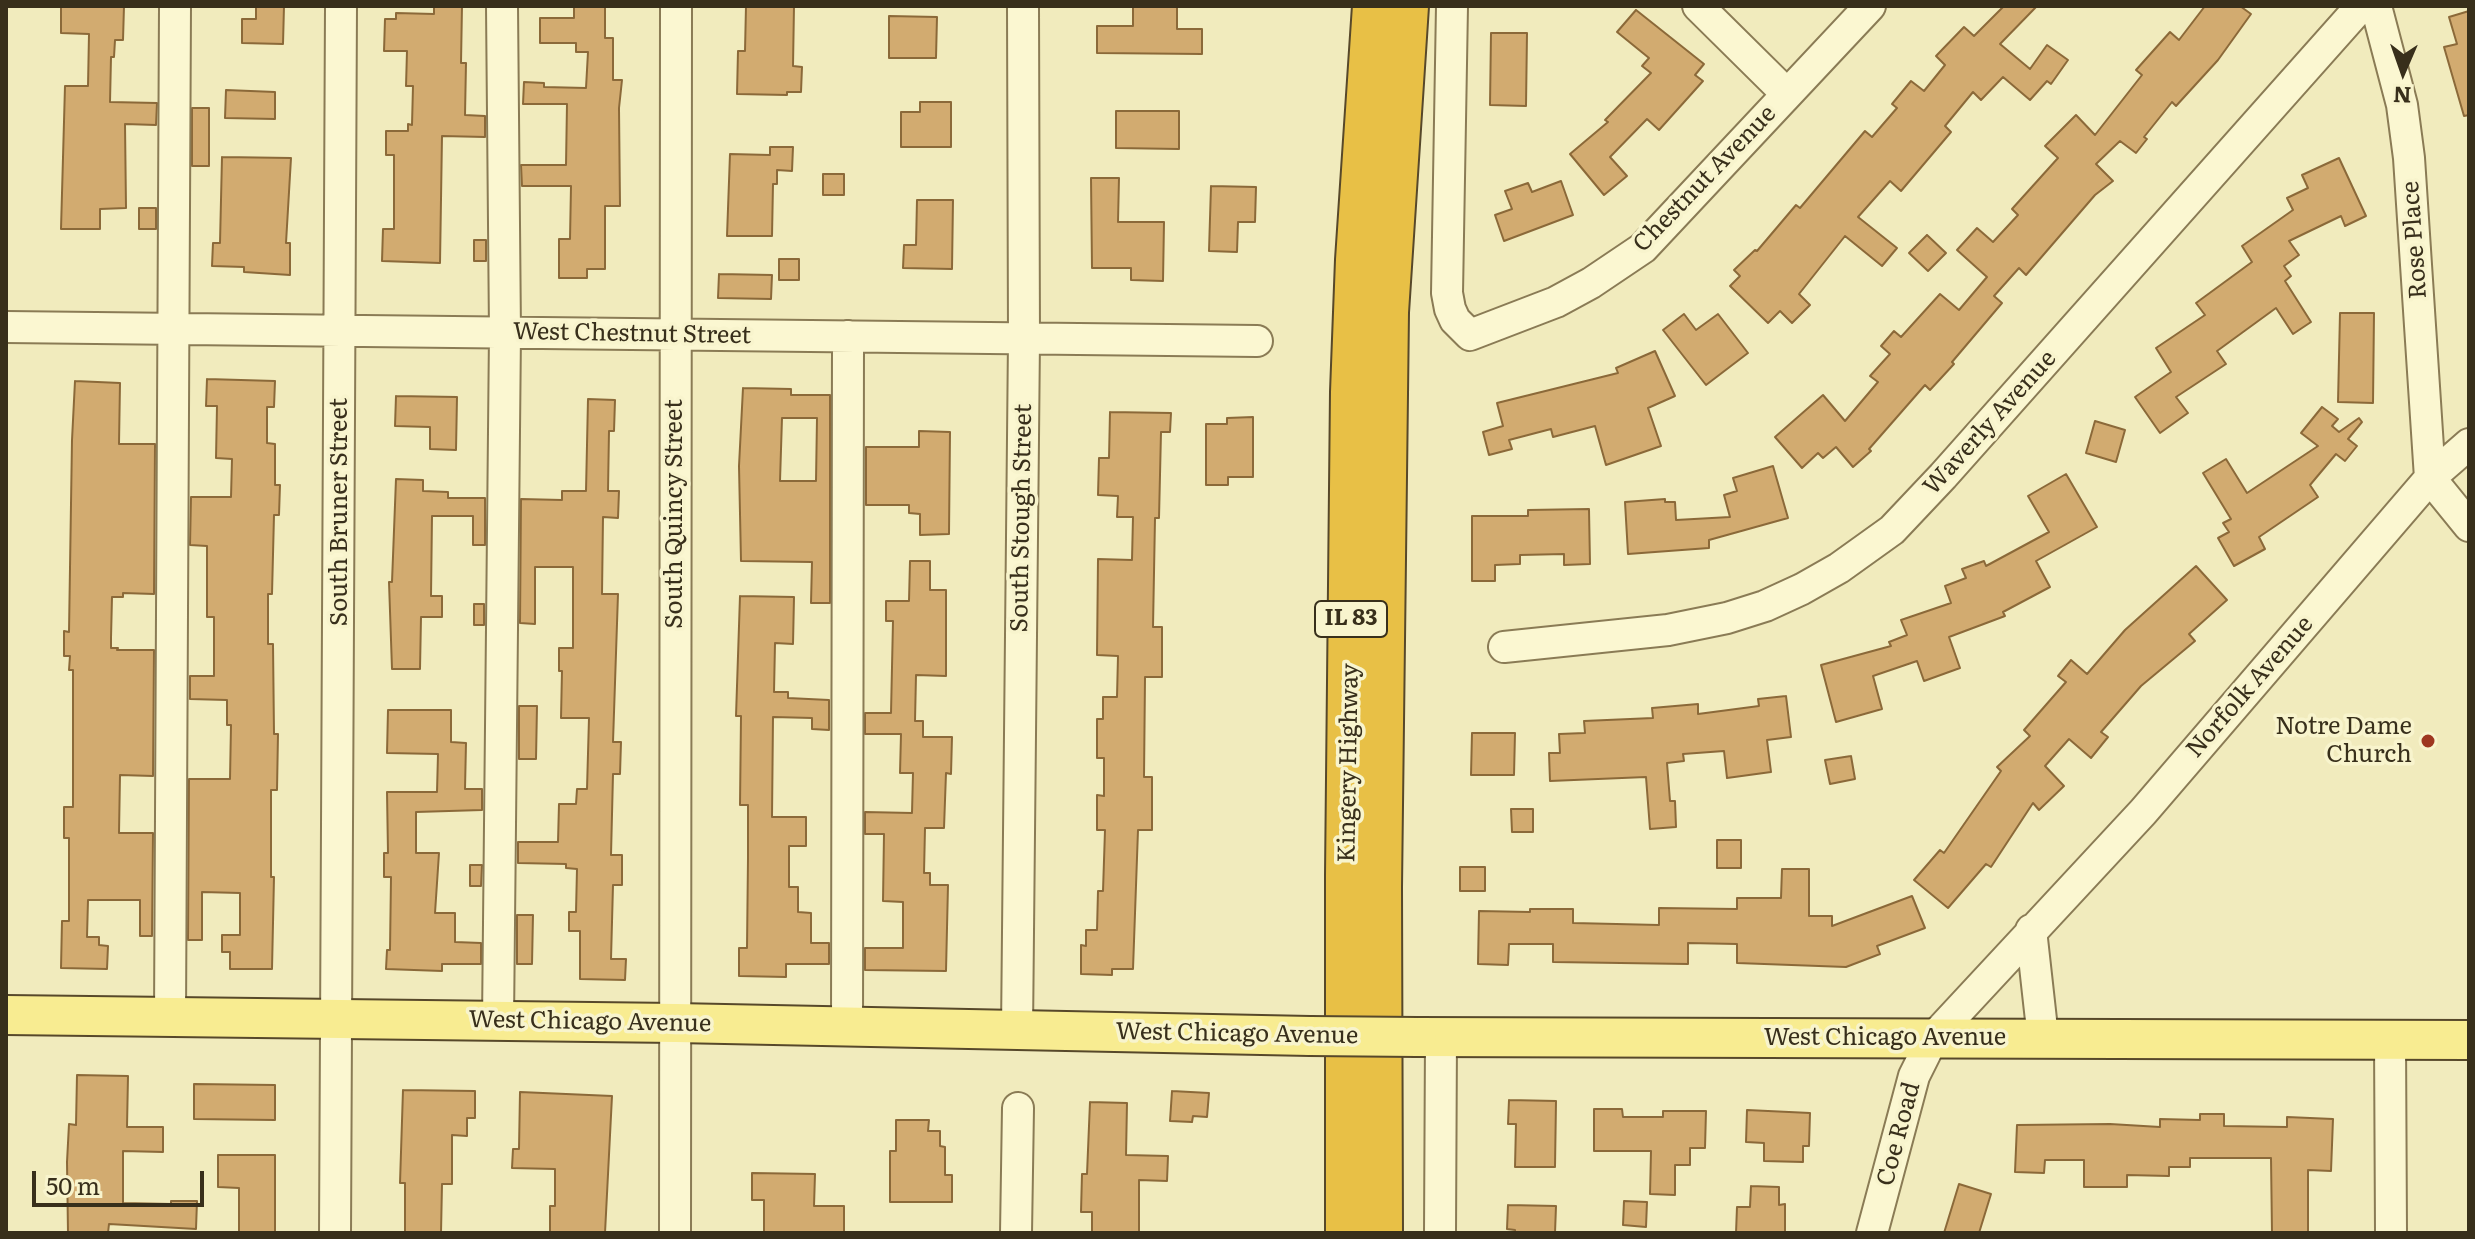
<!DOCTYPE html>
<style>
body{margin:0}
#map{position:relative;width:2475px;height:1239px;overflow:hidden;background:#f1ebbd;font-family:Literata,serif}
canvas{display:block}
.frame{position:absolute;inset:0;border:8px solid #382f1b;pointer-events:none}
.north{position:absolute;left:2363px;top:32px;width:80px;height:80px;-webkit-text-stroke:6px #f8f4cd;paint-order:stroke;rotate:182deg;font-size:22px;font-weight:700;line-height:32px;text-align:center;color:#382f1b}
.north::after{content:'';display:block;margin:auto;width:28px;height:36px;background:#382f1b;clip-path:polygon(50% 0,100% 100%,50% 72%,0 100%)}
.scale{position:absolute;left:32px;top:1171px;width:172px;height:36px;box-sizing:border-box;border:4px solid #382f1b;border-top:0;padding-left:10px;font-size:24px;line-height:28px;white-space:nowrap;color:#382f1b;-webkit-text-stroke:6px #f8f4cd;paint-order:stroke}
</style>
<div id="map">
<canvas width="2475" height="1239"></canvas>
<div class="frame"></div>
<div class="north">N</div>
<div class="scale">50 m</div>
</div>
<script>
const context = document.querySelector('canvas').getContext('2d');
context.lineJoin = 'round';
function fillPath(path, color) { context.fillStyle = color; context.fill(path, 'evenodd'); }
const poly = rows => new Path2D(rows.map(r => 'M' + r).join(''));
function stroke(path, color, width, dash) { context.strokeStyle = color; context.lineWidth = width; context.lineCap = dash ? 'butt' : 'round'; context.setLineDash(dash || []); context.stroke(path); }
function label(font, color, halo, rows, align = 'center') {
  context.font = font + ' Literata,serif'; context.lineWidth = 7; context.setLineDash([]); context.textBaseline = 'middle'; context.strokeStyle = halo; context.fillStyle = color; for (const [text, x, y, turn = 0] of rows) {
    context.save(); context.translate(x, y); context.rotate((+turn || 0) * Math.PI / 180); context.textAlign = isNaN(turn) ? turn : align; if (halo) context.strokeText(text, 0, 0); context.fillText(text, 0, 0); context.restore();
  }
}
const building = poly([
 [61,6,124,6,123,40,115,40,114,57,111,57,110,102,157,103,156,125,125,124,126,208,100,209,100,229,61,229,65,86,88,86,89,34,61,33,61,6],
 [256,6,284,6,283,44,242,43,242,19,256,19,256,6],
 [434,6,462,6,461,63,466,63,465,115,485,116,485,137,442,136,440,263,382,261,383,229,394,229,394,155,386,155,386,131,408,131,408,124,412,125,413,86,406,86,407,51,384,51,385,19,396,19,396,13,434,14,434,6],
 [574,6,605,6,605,38,613,38,613,80,622,80,619,108,620,206,605,206,605,269,587,269,587,278,559,278,559,239,570,239,571,186,522,186,521,165,566,165,567,104,523,104,524,82,544,83,544,87,586,88,588,52,576,52,576,43,540,43,540,18,574,18,574,6],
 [746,6,794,6,793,66,802,67,801,92,787,92,787,95,737,94,738,51,745,51,746,6],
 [1133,6,1177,6,1177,29,1202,29,1202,54,1097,53,1097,26,1133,26,1133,6],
 [2004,6,2037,6,2000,44,2030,69,2047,45,2068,60,2051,84,2047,81,2030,100,2003,77,1981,100,1973,92,1945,126,1951,132,1901,191,1890,181,1858,217,1897,248,1882,266,1845,236,1799,294,1810,305,1792,323,1780,311,1768,323,1730,286,1740,276,1734,270,1755,250,1757,251,1796,205,1800,208,1865,131,1872,137,1897,108,1892,104,1911,81,1924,91,1945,65,1936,56,1964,27,1974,36,2004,6],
 [2205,6,2240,6,2251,14,2218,60,2176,106,2172,102,2144,137,2147,139,2136,153,2120,141,2096,164,2113,181,2095,195,2026,275,2019,268,1994,296,2002,303,1952,362,1954,364,1930,390,1925,385,1869,449,1871,451,1853,467,1836,447,1823,458,1818,453,1802,468,1775,437,1823,395,1845,421,1878,382,1870,376,1890,354,1881,346,1894,331,1901,337,1940,294,1959,310,1987,277,1957,250,1977,228,1993,242,2018,215,2012,209,2058,158,2045,146,2076,115,2095,135,2142,75,2136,70,2170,32,2179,40,2205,6],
 [1636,10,1704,64,1695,75,1703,81,1659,130,1647,119,1610,157,1627,176,1604,195,1570,154,1608,122,1605,120,1651,73,1642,66,1649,58,1617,32,1636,10],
 [2469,11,2469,115,2464,116,2444,47,2457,44,2449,17,2469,11],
 [889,16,937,17,936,58,889,58,889,16],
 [1491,33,1527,33,1526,106,1490,105,1491,33],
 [226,90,275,92,275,119,225,118,226,90],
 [920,102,951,102,951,147,901,147,901,112,920,112,920,102],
 [192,108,209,108,209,166,192,166,192,108],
 [1116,111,1179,111,1179,149,1116,148,1116,111],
 [770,147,793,147,792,171,777,170,777,184,773,184,772,236,727,236,730,154,770,155,770,147],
 [222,157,291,158,286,243,290,243,290,275,244,272,244,267,212,266,213,243,220,243,222,157],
 [2339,158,2366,216,2345,226,2341,216,2289,241,2299,255,2284,266,2291,276,2285,281,2311,322,2293,334,2276,308,2217,351,2226,364,2176,397,2188,413,2160,433,2135,397,2171,372,2156,348,2205,315,2196,303,2252,262,2242,246,2293,210,2287,198,2308,188,2302,175,2339,158],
 [823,174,844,174,844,195,823,195,823,174],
 [1091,178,1119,178,1118,222,1164,222,1163,281,1131,280,1131,268,1092,268,1091,178],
 [1561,181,1573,215,1504,241,1495,215,1512,209,1505,191,1528,183,1532,192,1561,181],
 [1211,186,1256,187,1255,222,1238,222,1237,252,1209,251,1211,186],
 [917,200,953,200,952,269,903,268,904,245,916,245,917,200],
 [139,208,156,208,156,229,139,229,139,208],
 [1927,235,1946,253,1928,271,1909,253,1927,235],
 [474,240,486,240,486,261,474,261,474,240],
 [779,259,799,259,799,280,779,280,779,259],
 [719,274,772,275,771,299,718,298,719,274],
 [2340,313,2374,313,2373,403,2338,402,2340,313],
 [1684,314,1696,330,1718,314,1748,353,1706,385,1663,330,1684,314],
 [1655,351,1675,396,1648,408,1661,446,1606,465,1595,426,1553,437,1551,429,1509,440,1512,449,1489,455,1483,432,1503,426,1497,403,1618,373,1616,368,1655,351],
 [207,379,275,381,274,407,267,407,267,443,275,444,275,485,280,485,279,515,274,515,272,594,268,594,268,644,273,644,274,734,278,734,277,790,271,790,271,877,274,877,272,969,230,969,230,952,222,952,222,935,240,935,240,893,202,892,202,940,188,940,189,779,230,779,231,725,227,725,227,700,190,699,190,676,214,676,214,617,207,617,207,546,190,545,191,497,231,497,232,459,216,458,217,406,206,406,207,379],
 [75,381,120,383,119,444,155,444,154,594,123,593,123,597,112,597,111,638,111,648,118,648,117,650,154,650,153,776,120,775,119,833,153,833,152,936,140,936,140,900,88,900,87,937,99,937,99,945,108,946,107,969,61,968,62,921,69,921,69,838,64,838,64,807,73,807,73,670,69,670,70,656,64,656,64,631,69,632,72,440,75,381],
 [743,388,791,389,791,395,830,395,830,603,811,603,812,562,741,561,739,466,743,388],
 [782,418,817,418,816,481,780,481,782,418],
 [396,396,457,397,456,450,430,449,430,427,395,426,396,396],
 [588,399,615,400,614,431,609,431,608,491,619,491,618,518,603,517,602,594,618,594,613,742,621,742,620,774,613,774,611,855,622,855,622,885,613,885,611,959,626,959,625,980,580,979,580,931,569,931,569,912,576,912,577,869,566,868,566,864,518,863,518,842,558,842,559,804,576,804,577,789,587,789,589,718,561,718,562,671,559,671,559,648,573,648,573,567,535,567,535,624,520,623,521,499,562,500,562,491,586,491,588,399],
 [2322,407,2338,419,2332,426,2339,432,2359,418,2362,422,2348,439,2357,446,2345,461,2336,454,2310,485,2318,497,2259,537,2265,549,2234,566,2218,538,2229,532,2223,523,2231,519,2203,473,2226,459,2247,493,2318,446,2301,433,2322,407],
 [1110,412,1171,413,1170,432,1161,432,1159,518,1155,518,1153,627,1162,627,1162,677,1145,677,1144,777,1152,777,1152,830,1138,830,1133,969,1112,969,1112,975,1081,974,1081,945,1086,946,1086,930,1097,930,1098,891,1103,891,1105,830,1097,830,1097,795,1104,796,1104,758,1097,758,1097,719,1103,719,1103,697,1117,697,1118,656,1097,655,1098,559,1132,560,1133,517,1117,517,1118,496,1098,495,1099,458,1109,458,1110,412],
 [1253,417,1253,477,1228,477,1228,485,1206,485,1206,424,1227,424,1227,418,1253,417],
 [2095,421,2125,430,2116,462,2086,453,2095,421],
 [919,431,950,432,949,534,920,535,920,514,909,513,909,505,866,505,866,447,919,447,919,431],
 [1773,466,1788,518,1709,540,1709,548,1628,554,1625,502,1665,499,1665,502,1675,502,1676,520,1730,517,1724,495,1737,491,1733,478,1773,466],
 [2066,474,2097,527,2036,561,2050,587,2003,612,2005,616,1949,637,1960,668,1924,681,1917,661,1873,676,1882,709,1836,722,1821,665,1891,646,1889,642,1907,635,1901,620,1951,603,1945,586,1966,578,1962,569,1984,561,1986,566,2049,532,2028,496,2066,474],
 [396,479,423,480,423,491,448,492,448,498,485,498,485,545,473,545,473,516,432,516,431,596,442,596,442,617,421,617,420,669,392,669,389,582,392,582,396,479],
 [1589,509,1590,564,1564,565,1564,554,1520,555,1520,564,1495,565,1495,581,1472,581,1472,516,1528,516,1528,510,1589,509],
 [910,561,930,561,930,590,946,590,946,676,916,675,915,721,923,721,923,737,952,737,951,774,946,773,944,828,925,828,924,873,930,873,930,885,948,885,946,971,865,970,865,948,903,948,903,902,883,901,884,834,865,834,865,812,912,813,913,773,900,773,901,734,865,734,865,713,891,713,893,621,886,621,886,601,909,601,910,561],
 [2196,566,2227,600,2189,634,2195,641,2141,686,2101,732,2108,737,2091,758,2069,739,2045,766,2064,786,2039,810,2033,803,1991,867,1986,864,1948,908,1914,880,1940,850,1944,853,2001,771,1997,767,2030,736,2024,730,2066,682,2058,676,2071,660,2087,674,2125,630,2196,566],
 [740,596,794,597,793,644,775,643,774,692,788,692,788,698,829,700,829,730,812,729,812,718,773,717,772,817,806,817,806,846,789,846,789,887,798,887,798,912,811,913,811,943,829,943,829,964,786,964,786,977,739,976,739,948,747,948,748,858,748,805,740,805,741,716,736,716,740,596],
 [474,604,484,604,484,625,474,625,474,604],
 [1786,696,1791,737,1767,740,1771,772,1727,778,1724,751,1683,754,1684,761,1667,763,1670,801,1675,801,1676,827,1650,829,1646,777,1550,781,1549,753,1560,753,1559,734,1585,733,1584,721,1653,718,1652,708,1698,704,1698,714,1759,706,1758,699,1786,696],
 [519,706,537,706,536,759,519,759,519,706],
 [388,710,451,710,451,742,466,743,465,789,482,789,482,810,416,812,416,853,439,853,435,913,455,913,455,942,481,943,481,964,442,964,442,971,386,969,387,950,390,950,391,877,384,877,384,853,388,853,387,792,437,792,438,754,387,753,388,710],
 [1472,733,1515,733,1514,775,1471,775,1472,733],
 [1851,756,1855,779,1830,784,1825,760,1851,756],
 [1511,809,1533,809,1533,832,1512,832,1511,809],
 [1717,840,1741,840,1741,868,1717,868,1717,840],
 [470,865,482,865,481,886,470,886,470,865],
 [1460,867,1485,867,1485,891,1460,891,1460,867],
 [1782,869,1809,869,1809,916,1832,916,1832,926,1912,896,1925,928,1877,946,1880,954,1846,967,1737,963,1737,944,1688,943,1688,964,1553,962,1553,944,1509,944,1508,965,1478,964,1479,911,1530,912,1530,909,1573,909,1573,923,1659,925,1659,908,1737,909,1737,898,1781,898,1782,869],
 [517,915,533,915,532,964,517,964,517,915],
 [77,1075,128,1076,127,1127,163,1127,163,1152,123,1151,123,1203,171,1204,171,1201,197,1201,196,1229,109,1224,108,1233,68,1233,67,1162,69,1124,76,1125,77,1075],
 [194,1084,275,1085,275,1120,194,1119,194,1084],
 [403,1090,475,1091,475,1118,467,1118,467,1136,452,1135,452,1184,442,1184,441,1233,405,1233,405,1183,400,1183,403,1090],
 [1172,1091,1209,1093,1207,1117,1193,1116,1192,1122,1170,1121,1172,1091],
 [520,1092,612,1096,605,1233,550,1233,550,1206,555,1206,555,1169,512,1168,513,1149,519,1149,520,1092],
 [1509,1100,1556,1101,1555,1167,1515,1167,1516,1124,1508,1124,1509,1100],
 [1090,1102,1127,1103,1126,1155,1168,1156,1167,1181,1139,1180,1139,1233,1092,1233,1092,1212,1081,1212,1082,1174,1087,1174,1090,1102],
 [1594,1109,1622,1109,1623,1117,1663,1117,1663,1111,1706,1111,1705,1148,1690,1148,1690,1165,1675,1165,1675,1195,1650,1194,1651,1151,1594,1151,1594,1109],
 [1747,1110,1810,1113,1809,1146,1803,1146,1803,1162,1764,1161,1764,1143,1746,1142,1747,1110],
 [2200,1114,2224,1114,2224,1126,2287,1127,2287,1117,2333,1119,2331,1171,2308,1170,2308,1233,2272,1233,2271,1158,2190,1158,2190,1167,2169,1167,2169,1176,2127,1175,2127,1187,2084,1187,2084,1160,2045,1160,2044,1173,2015,1172,2017,1125,2110,1124,2160,1127,2160,1119,2200,1120,2200,1114],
 [896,1120,929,1120,928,1131,940,1131,940,1146,945,1147,945,1175,952,1175,952,1202,890,1202,890,1151,896,1151,896,1120],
 [218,1155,275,1155,275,1233,239,1233,239,1188,218,1187,218,1155],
 [752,1173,815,1174,814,1206,844,1206,844,1233,764,1233,764,1200,752,1200,752,1173],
 [1959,1184,1991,1194,1979,1233,1944,1233,1959,1184],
 [1751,1186,1779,1187,1779,1205,1785,1204,1785,1233,1736,1233,1737,1207,1750,1207,1751,1186],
 [1624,1201,1647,1202,1646,1227,1623,1225,1624,1201],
 [1508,1205,1556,1206,1555,1233,1515,1233,1515,1230,1507,1229,1508,1205]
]);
fillPath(building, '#d2ab70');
stroke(building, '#8b6939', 2);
const minor = poly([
 [1452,6,1447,293,1450,309,1455,320,1470,335,1556,302,1591,283,1643,248,1870,6],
 [1698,6,1787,94],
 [2376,6,2402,105,2409,158,2430,478,2469,526],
 [6,327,1257,341],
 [1504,647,1668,630,1727,618,1765,606,1802,589,1839,568,1892,530,1943,476,2361,6],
 [2031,930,2043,1038],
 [170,1017,175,6],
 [498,1021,505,333,502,6],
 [847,1027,848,336],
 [1017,1030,1024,339,1023,6],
 [2390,1039,2391,1233],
 [335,1233,341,6],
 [675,1233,676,6],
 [1016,1233,1018,1108],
 [1440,1233,1441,1038],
 [1872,1233,1914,1076,1933,1038,2143,812,2430,478,2469,444]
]);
const major = poly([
 [6,1015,676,1023,1310,1036],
 [1417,1037,2469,1040]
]);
const highway = poly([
 [1348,1233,1348,875,1353,392,1358,260,1375,6],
 [1380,1233,1379,887,1386,312,1406,6]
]);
stroke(minor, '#8a7b55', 34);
stroke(major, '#57482a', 42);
stroke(highway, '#57482a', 48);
stroke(minor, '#fbf7d1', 30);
stroke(major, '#f8ec91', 38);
stroke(highway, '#e8c046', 44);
const majorBridge = poly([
 [1310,1036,1417,1037]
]);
stroke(majorBridge, '#57482a', 42, []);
stroke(majorBridge, '#f8ec91', 38);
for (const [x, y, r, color] of [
 [2428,741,8,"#9e3720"]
]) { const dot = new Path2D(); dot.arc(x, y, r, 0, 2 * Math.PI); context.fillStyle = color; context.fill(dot); stroke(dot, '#f8f4cd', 3); }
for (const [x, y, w] of [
 [1351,619,72]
]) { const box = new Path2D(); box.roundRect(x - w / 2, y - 18, w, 36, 6); context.fillStyle = '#f8f4cd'; context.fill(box); stroke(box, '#382f1b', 2); }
label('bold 22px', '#382f1b', null, [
 ["IL 83",1351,619]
]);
label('24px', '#382f1b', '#f8f4cd', [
 ["Chestnut Avenue",1705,179,-46],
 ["Rose Place",2415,240,-94],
 ["West Chestnut Street",632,334,1],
 ["Waverly Avenue",1990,423,-48],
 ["South Bruner Street",340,512,-90],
 ["South Quincy Street",675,514,-90],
 ["South Stough Street",1022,518,-89],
 ["Norfolk Avenue",2250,687,-49],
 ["Kingery Highway",1349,763,-89],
 ["West Chicago Avenue",590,1022,1],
 ["West Chicago Avenue",1237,1034,1],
 ["West Chicago Avenue",1885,1038],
 ["Coe Road",1899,1134,-75]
]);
label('24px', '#382f1b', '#f8f4cd', [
 ["Notre Dame",2412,727],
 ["Church",2412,755]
], 'right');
</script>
